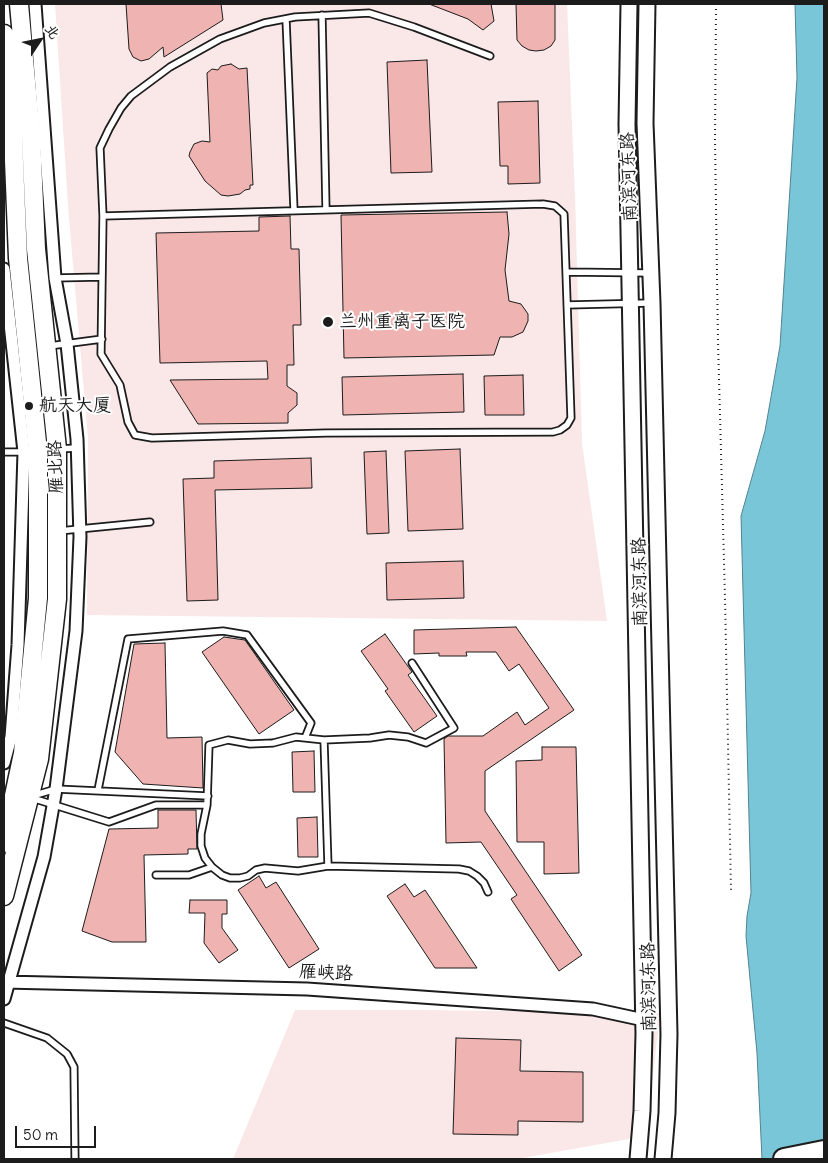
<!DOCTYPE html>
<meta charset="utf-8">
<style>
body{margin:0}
#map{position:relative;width:828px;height:1163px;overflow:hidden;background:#fff;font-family:Delius,"LXGW WenKai TC",sans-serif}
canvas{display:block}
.frame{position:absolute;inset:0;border:5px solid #1c1c1c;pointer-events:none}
.north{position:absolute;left:15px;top:15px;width:50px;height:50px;-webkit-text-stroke:4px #fff;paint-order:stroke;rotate:56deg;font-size:14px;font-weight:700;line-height:20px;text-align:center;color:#1c1c1c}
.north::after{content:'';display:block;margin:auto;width:18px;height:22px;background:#1c1c1c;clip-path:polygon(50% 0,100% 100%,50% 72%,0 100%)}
.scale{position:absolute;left:15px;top:1126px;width:81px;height:22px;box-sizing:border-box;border:2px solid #1c1c1c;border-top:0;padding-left:6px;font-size:15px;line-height:18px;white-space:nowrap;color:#1c1c1c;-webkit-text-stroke:4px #fff;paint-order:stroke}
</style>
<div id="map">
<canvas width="828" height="1163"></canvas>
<div class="frame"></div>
<div class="north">北</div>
<div class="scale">50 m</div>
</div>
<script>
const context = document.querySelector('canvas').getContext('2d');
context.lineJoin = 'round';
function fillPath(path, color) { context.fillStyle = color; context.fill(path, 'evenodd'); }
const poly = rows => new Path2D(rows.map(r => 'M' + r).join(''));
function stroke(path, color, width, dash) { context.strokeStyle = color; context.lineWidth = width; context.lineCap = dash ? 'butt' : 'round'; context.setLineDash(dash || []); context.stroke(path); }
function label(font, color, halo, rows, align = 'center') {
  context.font = font + ' Delius,"LXGW WenKai TC",sans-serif'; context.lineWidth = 4; context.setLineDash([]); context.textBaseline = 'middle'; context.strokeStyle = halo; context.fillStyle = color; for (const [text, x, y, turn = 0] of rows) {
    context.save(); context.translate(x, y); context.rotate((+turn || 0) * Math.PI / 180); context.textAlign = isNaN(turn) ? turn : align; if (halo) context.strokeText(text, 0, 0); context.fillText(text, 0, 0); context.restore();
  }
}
fillPath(poly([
 [55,4,567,4,575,196,582,443,607,621,87,615,88,439,68,206],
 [295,1010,424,1010,660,1013,646,1136,517,1159,233,1159]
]), '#fae8e8');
const water = poly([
 [795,4,824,4,824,1159,762,1159,757,1053,746,936,747,916,751,893,741,516,765,431,780,346,797,78,795,4]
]);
fillPath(water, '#7ac6d9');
stroke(water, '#54828d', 1);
const building = poly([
 [126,4,221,4,223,20,164,57,163,47,149,59,141,61,133,57,129,49,126,4],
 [429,4,491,4,494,21,483,30,468,19,429,4],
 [516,4,555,4,555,40,551,46,544,50,536,51,529,50,522,46,517,40,516,4],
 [427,60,432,172,391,173,387,62,427,60],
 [231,64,239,69,247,68,253,185,250,185,250,189,245,190,240,194,228,196,221,195,205,181,189,156,190,152,194,144,202,141,210,142,207,73,212,69,218,70,221,66,231,64],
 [538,101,540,183,508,184,508,166,500,166,498,102,538,101],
 [507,212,509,234,505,270,509,301,521,304,528,314,528,321,523,332,512,337,500,337,494,355,344,358,341,215,507,212],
 [290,216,291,249,299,249,301,325,293,325,294,365,287,365,287,386,297,393,297,405,288,413,288,423,198,424,170,380,268,379,267,361,160,363,156,233,259,231,259,217,290,216],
 [463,374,464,412,343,415,342,377,463,374],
 [523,375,524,415,485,415,484,376,523,375],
 [460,449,463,529,408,531,405,451,460,449],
 [386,451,389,533,367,534,364,452,386,451],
 [311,458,312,488,215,490,218,600,187,601,183,479,214,478,214,461,311,458],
 [463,561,464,598,387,600,386,563,463,561],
 [516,627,574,710,485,771,485,811,582,955,559,971,511,899,517,895,481,842,446,843,444,739,448,736,483,736,517,712,525,725,549,708,519,664,509,671,496,652,466,652,467,656,439,656,439,653,414,654,414,630,516,627],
 [385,634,412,672,408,675,437,716,414,732,385,691,388,689,361,651,385,634],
 [224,637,245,640,294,710,259,734,202,652,224,637],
 [165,643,167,738,202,737,203,788,143,784,115,752,134,644,165,643],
 [542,747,576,747,579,873,544,874,544,842,517,842,516,761,542,760,542,747],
 [314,751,315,792,293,792,292,752,314,751],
 [158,810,196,810,197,849,188,849,188,854,144,855,146,942,112,942,82,931,109,829,158,828,158,810],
 [317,817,318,857,298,857,297,818,317,817],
 [259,876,266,888,276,882,319,949,289,968,238,890,259,876],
 [405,884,414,897,425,890,477,968,435,968,387,896,405,884],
 [190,900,227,900,227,914,222,914,222,928,238,950,219,963,204,943,205,913,189,913,190,900],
 [456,1038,521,1040,520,1071,583,1072,583,1122,518,1121,518,1135,453,1134,456,1038]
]);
fillPath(building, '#efb3b1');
stroke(building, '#1c1c1c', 1);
const lane = poly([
 [322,15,326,210],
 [286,19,294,210],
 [543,204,555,206,564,214,571,418,567,425,560,430,553,432,326,433,152,438,135,435,128,422,120,385,101,354,103,216,543,204],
 [103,216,100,148,109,129,121,108,131,96,170,67,220,39,264,23,295,17,369,13,414,27,490,56],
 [566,272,649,273],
 [54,278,102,277],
 [567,305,650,303],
 [49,346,102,339],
 [58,449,77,448],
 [4,452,24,452],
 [59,531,150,522],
 [412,663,454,728,426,743,408,737,389,735,370,738,324,740,296,737,273,743,250,744,228,740,209,745,207,805,201,834,201,846,205,858,212,867,222,875,230,878,240,878,248,876,256,870,265,868,298,871,328,866,459,869,469,871,477,876,484,883,488,892],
 [324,740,328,866],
 [98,790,128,639,223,631,247,635,311,723,305,738],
 [32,796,56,789,208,796],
 [32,798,109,822,156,805,207,805],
 [156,875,189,875,212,867],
 [4,1023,47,1038,67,1054,74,1067,75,1159]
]);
const street = poly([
 [4,269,24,452,18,645,11,737,4,763],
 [4,982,307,989,593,1009,644,1020],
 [4,999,44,857,56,789,76,631,80,537,77,439,67,344,55,278,35,4]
]);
const secondary = poly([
 [629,4,627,124,644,1034,642,1111,638,1159],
 [647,4,645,123,652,303,669,1034,667,1113,663,1159]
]);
const primary = poly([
 [4,34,13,137,18,258,38,452,38,598,23,753,4,843],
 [4,896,39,759,57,599,57,449,36,249,31,136,19,4]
]);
const highway = poly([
 [784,1159,824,1151]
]);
stroke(lane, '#1c1c1c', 9);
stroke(street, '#1c1c1c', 15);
stroke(secondary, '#1c1c1c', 19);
stroke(primary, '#1c1c1c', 21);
stroke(highway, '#1c1c1c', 24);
stroke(poly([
 [716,4,715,140,718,342,725,598,731,890]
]), '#1c1c1c', 2, [1, 4]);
stroke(lane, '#fff', 5.5);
stroke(street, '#fff', 11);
stroke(secondary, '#fff', 15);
stroke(primary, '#fff', 18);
stroke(highway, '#fff', 20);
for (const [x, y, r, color] of [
 [328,322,6,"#1c1c1c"],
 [29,406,5,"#1c1c1c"]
]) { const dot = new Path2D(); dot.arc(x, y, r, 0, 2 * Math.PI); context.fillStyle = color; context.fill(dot); stroke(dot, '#fff', 2); }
label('18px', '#1c1c1c', '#fff', [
 ["南滨河东路",629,177,-92],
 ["雁北路",56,467,-92],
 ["南滨河东路",640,582,-91],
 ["雁峡路",326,973,3],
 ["南滨河东路",649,987,-91]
]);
label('18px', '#1c1c1c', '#fff', [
 ["兰州重离子医院",339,322],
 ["航天大厦",39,406]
], 'left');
</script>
